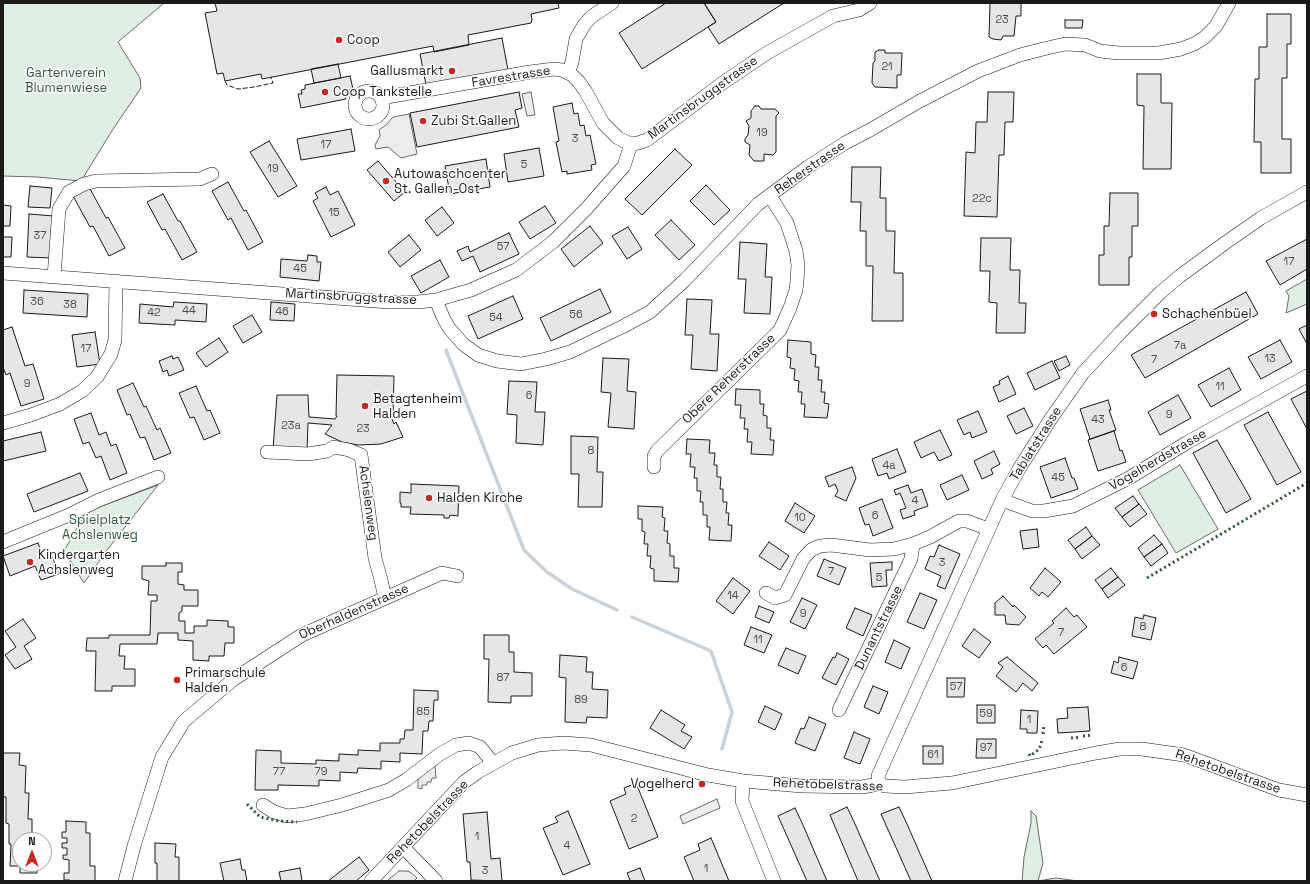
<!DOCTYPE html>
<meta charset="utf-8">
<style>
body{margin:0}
#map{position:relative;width:1310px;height:884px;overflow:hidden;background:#fff;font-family:"Space Grotesk",sans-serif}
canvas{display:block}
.frame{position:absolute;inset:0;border:4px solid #1a1a1a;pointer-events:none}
.north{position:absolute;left:12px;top:832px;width:40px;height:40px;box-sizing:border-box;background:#fff;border:1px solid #a3a3a3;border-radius:50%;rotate:0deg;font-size:11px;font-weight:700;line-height:16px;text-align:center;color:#1a1a1a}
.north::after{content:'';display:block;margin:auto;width:14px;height:18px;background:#c62828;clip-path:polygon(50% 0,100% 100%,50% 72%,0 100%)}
</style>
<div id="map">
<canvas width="1310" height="884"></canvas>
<div class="frame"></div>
<div class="north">N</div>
</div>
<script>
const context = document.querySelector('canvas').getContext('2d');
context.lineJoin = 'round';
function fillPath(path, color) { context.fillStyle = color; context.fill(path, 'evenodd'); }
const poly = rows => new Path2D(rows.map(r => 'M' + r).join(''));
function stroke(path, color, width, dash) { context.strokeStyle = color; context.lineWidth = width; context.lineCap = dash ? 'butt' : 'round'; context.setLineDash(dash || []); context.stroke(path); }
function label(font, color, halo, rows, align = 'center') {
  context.font = font + ' "Space Grotesk",sans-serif'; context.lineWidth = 3; context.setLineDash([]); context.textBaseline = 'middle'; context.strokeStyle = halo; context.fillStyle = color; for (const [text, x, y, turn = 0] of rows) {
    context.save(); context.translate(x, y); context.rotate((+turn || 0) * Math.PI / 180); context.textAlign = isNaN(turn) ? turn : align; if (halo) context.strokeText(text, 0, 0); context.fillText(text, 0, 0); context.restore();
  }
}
const green = poly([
 [3,3,164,3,118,42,140,78,141,88,115,126,81,181,37,177,3,176,3,3],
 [1307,279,1307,304,1286,313,1289,296,1286,291,1307,279],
 [1180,465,1218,529,1176,553,1138,490,1180,465],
 [158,485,107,550,84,583,64,551,86,512,158,485],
 [1031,811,1036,816,1043,863,1038,881,1056,878,1078,881,1022,881,1024,857,1031,823,1031,811]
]);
fillPath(green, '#e0efe3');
stroke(green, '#6a6a6a', 1);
const parking = poly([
 [531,92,535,115,527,116,522,94,531,92],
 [409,114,417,154,401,158,388,147,376,149,375,145,380,136,379,130,386,125,393,117,409,114],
 [435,765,436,778,432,778,431,782,427,782,427,785,422,785,422,789,418,788,418,779,435,765],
 [717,799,720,808,683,824,680,816,717,799],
 [399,871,406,871,410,872,417,878,414,881,387,881,399,871]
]);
fillPath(parking, '#ededed');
stroke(parking, '#6a6a6a', 1);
stroke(poly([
 [446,350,524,550,547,572,572,589,617,610],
 [632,617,711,651,732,712,722,749]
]), '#c6d2dc', 3.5);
const building = poly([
 [215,3,558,3,559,8,531,14,532,20,531,23,468,35,469,45,434,52,433,46,262,79,261,74,225,81,223,73,217,74,205,13,217,11,215,3],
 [666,3,704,3,716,22,642,69,619,33,666,3],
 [704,3,784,3,719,44,708,27,716,22,704,3],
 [990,3,1021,3,1021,16,1016,16,1014,36,1003,36,1001,40,993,39,989,37,990,3],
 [1267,14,1291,14,1291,44,1287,44,1287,78,1282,78,1282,139,1291,139,1291,173,1261,173,1261,142,1254,142,1255,79,1259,79,1259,47,1267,47,1267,14],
 [1065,20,1083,20,1082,28,1065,28,1065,20],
 [502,38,508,70,426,85,420,54,502,38],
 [879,50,885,50,885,53,902,53,901,75,897,75,897,88,875,87,872,83,873,63,875,61,875,52,879,50],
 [338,64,341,78,314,83,311,69,338,64],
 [1137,74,1161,74,1161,103,1172,103,1171,169,1143,169,1144,106,1137,105,1137,74],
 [350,76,353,89,348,90,349,94,345,95,346,99,301,108,298,94,302,94,301,90,305,89,305,85,350,76],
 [519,92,522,108,515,110,519,127,417,147,410,113,519,92],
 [988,92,1014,92,1013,122,1005,122,1004,155,999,155,997,217,964,216,966,152,975,153,976,122,987,122,988,92],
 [572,103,574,114,578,113,580,126,584,125,586,136,590,135,596,164,591,165,592,170,567,174,567,171,562,172,556,142,559,141,553,107,572,103],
 [755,106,759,106,761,109,775,109,779,113,776,116,776,152,773,155,764,154,764,161,754,161,749,155,750,145,745,142,745,139,748,135,749,126,746,121,751,118,751,111,755,106],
 [351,129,355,151,301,160,297,139,351,129],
 [269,141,297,186,278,197,250,152,269,141],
 [539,148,544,176,508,182,504,154,539,148],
 [675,149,692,165,642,215,625,199,675,149],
 [486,159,490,187,450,194,445,166,486,159],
 [378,161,405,192,394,201,367,170,378,161],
 [852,167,881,167,880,198,886,198,886,231,895,231,894,273,903,273,903,321,872,321,873,266,866,266,866,231,860,231,861,202,851,202,852,167],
 [228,182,244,211,246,210,263,242,248,250,231,218,228,220,212,191,228,182],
 [706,185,730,210,714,225,690,201,706,185],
 [30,186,52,188,50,208,28,207,30,186],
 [89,187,106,218,108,217,125,248,109,256,93,226,90,227,73,196,89,187],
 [326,187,330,195,338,191,355,225,331,237,313,201,318,198,315,193,326,187],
 [1110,193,1138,193,1138,226,1132,226,1132,257,1129,257,1129,285,1099,285,1099,255,1104,255,1104,226,1109,226,1110,193],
 [163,194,178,221,180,221,197,252,182,260,165,229,162,230,147,202,163,194],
 [3,205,11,206,10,226,3,226,3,205],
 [545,206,556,223,530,239,519,222,545,206],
 [442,207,454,223,437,236,425,220,442,207],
 [29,214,54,216,51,258,27,257,29,214],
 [671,220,695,245,679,260,655,235,671,220],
 [590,226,603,243,574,267,561,249,590,226],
 [628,227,642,249,627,259,612,236,628,227],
 [509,233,519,254,480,272,473,256,462,261,457,251,468,246,470,252,509,233],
 [409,235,421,250,400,267,388,252,409,235],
 [3,237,12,237,11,257,3,257,3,237],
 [981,238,1011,238,1010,270,1020,270,1019,303,1026,303,1025,333,996,333,997,303,989,302,990,271,980,271,981,238],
 [1307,239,1307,269,1280,285,1266,261,1307,239],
 [740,242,767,244,765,277,772,277,770,314,744,313,746,279,738,279,740,242],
 [308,255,317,256,317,262,321,262,319,281,280,277,281,259,307,261,308,255],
 [440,260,449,277,421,293,411,276,440,260],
 [600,289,611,312,551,341,540,318,600,289],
 [24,290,88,294,87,317,23,313,24,290],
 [1246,292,1258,314,1145,378,1131,355,1246,292],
 [513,296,523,319,478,339,468,316,513,296],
 [687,299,712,300,710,334,719,334,717,371,691,369,693,335,685,335,687,299],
 [174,302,207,304,206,322,175,320,175,325,139,323,140,304,173,307,174,302],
 [271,302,295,304,294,321,270,320,271,302],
 [252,315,262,332,243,343,233,326,252,315],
 [1307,325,1307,344,1299,329,1307,325],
 [12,327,25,366,33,364,44,399,21,406,10,373,6,375,3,367,3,330,12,327],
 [95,332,100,364,77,367,72,335,95,332],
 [219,338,228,352,206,367,196,353,219,338],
 [788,340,811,342,811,354,816,355,815,367,819,367,818,380,822,380,821,392,825,392,824,403,829,404,827,418,804,417,805,404,801,404,802,392,798,392,799,381,794,380,795,369,790,368,791,358,787,357,788,340],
 [1280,340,1292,362,1261,379,1248,357,1280,340],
 [172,356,173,359,178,357,184,370,169,376,167,370,163,372,159,361,172,356],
 [1066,356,1070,365,1059,371,1054,361,1066,356],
 [603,358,629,359,627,391,636,392,634,429,608,427,611,393,601,392,603,358],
 [1052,361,1060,378,1035,390,1027,373,1052,361],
 [1229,368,1241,390,1211,407,1198,385,1229,368],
 [337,375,394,376,393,417,391,417,394,424,396,422,403,437,381,444,358,445,342,442,325,434,332,425,308,423,307,451,273,449,277,395,308,395,309,417,335,419,337,416,336,416,337,375],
 [1008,376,1016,394,999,402,993,387,1000,384,999,381,1008,376],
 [509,381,537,382,535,412,545,412,543,445,516,443,517,415,507,414,509,381],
 [133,383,144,407,146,406,157,430,160,428,171,453,154,460,145,437,140,438,130,414,127,415,117,390,133,383],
 [196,386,207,411,210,410,220,433,204,440,194,417,190,418,179,393,196,386],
 [736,389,760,390,760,404,764,404,763,415,767,416,767,428,771,428,770,440,774,440,773,455,751,454,752,442,747,442,748,429,744,429,745,418,740,418,741,405,735,405,736,389],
 [1307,391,1307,429,1291,399,1307,391],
 [1178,395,1191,418,1160,435,1148,412,1178,395],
 [1108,400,1111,410,1109,410,1116,430,1090,439,1080,409,1108,400],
 [1024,408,1033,426,1016,434,1007,416,1024,408],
 [978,411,987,432,972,438,970,432,964,435,957,420,978,411],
 [1268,412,1301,472,1277,485,1244,425,1268,412],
 [91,413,99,435,106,432,111,446,116,444,127,473,110,480,101,456,96,458,89,442,83,444,74,419,91,413],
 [940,430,952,455,939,461,934,452,921,458,914,442,940,430],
 [1114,431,1120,451,1122,450,1126,462,1098,471,1088,440,1114,431],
 [41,432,46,451,3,461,3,441,41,432],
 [571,436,598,437,597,472,603,472,602,507,578,507,579,474,571,474,571,436],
 [687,439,710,440,709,453,715,453,714,465,717,465,717,477,721,477,720,489,723,489,723,502,727,502,726,513,729,513,728,525,732,525,731,541,709,540,710,527,707,527,707,515,703,515,703,502,700,502,701,491,697,491,697,478,694,478,695,467,690,467,691,454,686,454,687,439],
 [1217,440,1251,499,1226,513,1193,453,1217,440],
 [897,449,906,472,889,479,887,473,878,476,872,459,897,449],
 [994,451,1000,464,991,469,993,474,982,479,974,461,994,451],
 [1065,458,1072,478,1074,478,1078,489,1051,498,1040,467,1065,458],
 [852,467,856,478,846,501,835,496,838,491,835,484,829,487,825,477,852,467],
 [80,473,88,491,34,512,27,494,80,473],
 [962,475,969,490,947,500,940,485,962,475],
 [411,484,459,486,458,516,450,515,449,518,444,518,444,515,410,514,411,507,401,507,401,503,400,503,400,492,411,493,411,484],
 [908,485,911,493,922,489,928,506,914,511,915,515,903,519,900,510,906,508,900,493,896,495,894,490,908,485],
 [1133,496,1139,504,1122,517,1115,508,1133,496],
 [882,499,893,528,873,536,869,524,865,525,859,508,882,499],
 [795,503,815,516,804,533,785,521,795,503],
 [1139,504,1147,514,1130,527,1122,517,1139,504],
 [638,506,663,507,662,517,665,518,664,531,668,531,667,543,670,544,670,556,674,556,674,568,679,568,678,582,654,581,654,569,650,568,651,556,647,556,648,544,644,544,645,532,642,531,642,519,638,519,638,506],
 [1086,527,1092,536,1075,549,1068,540,1086,527],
 [1037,529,1039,547,1023,549,1020,531,1037,529],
 [1154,535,1162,544,1144,557,1138,548,1154,535],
 [1092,536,1100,545,1082,559,1075,549,1092,536],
 [769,542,789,556,780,570,759,556,769,542],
 [38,543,44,559,52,556,59,574,41,580,35,566,10,576,3,556,38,543],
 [1162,544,1168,553,1151,566,1144,557,1162,544],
 [939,545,960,554,945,589,937,586,941,576,925,569,930,556,934,557,939,545],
 [824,559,846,568,839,585,817,576,824,559],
 [892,562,892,570,886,570,887,586,872,587,870,563,892,562],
 [166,563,182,563,182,572,178,572,178,584,184,585,184,590,198,590,198,606,182,606,182,611,179,613,179,621,185,621,185,633,194,633,194,626,207,626,207,620,228,621,228,627,234,627,234,643,225,643,224,656,209,656,209,661,193,660,193,641,178,640,178,633,158,633,157,644,120,644,119,656,125,656,124,669,135,669,135,686,112,686,112,691,95,691,96,651,86,651,87,638,109,638,109,635,150,635,151,601,157,601,157,595,148,595,149,581,142,579,142,566,166,566,166,563],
 [1045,568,1061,582,1048,597,1042,592,1039,596,1030,588,1045,568],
 [1111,568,1118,577,1102,589,1095,580,1111,568],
 [1118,577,1125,585,1108,598,1102,589,1118,577],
 [733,578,750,591,733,614,716,601,733,578],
 [920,593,937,600,924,629,907,622,920,593],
 [1003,596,1013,607,1014,605,1026,617,1019,625,1006,624,1005,615,995,615,995,603,1003,596],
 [802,598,817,605,805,629,790,622,802,598],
 [759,606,774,612,769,623,755,617,759,606],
 [855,608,872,615,863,636,846,628,855,608],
 [1066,608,1074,617,1077,615,1087,627,1054,654,1046,645,1043,648,1035,639,1054,623,1052,621,1066,608],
 [1144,615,1156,618,1151,640,1132,636,1135,617,1143,619,1144,615],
 [23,619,36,638,24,646,32,659,15,669,5,655,16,647,5,631,23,619],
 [751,627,772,635,764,653,744,645,751,627],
 [974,629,991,642,979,658,962,646,974,629],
 [484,635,509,635,509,652,514,652,514,672,532,673,532,696,511,696,511,703,488,702,489,659,484,659,484,635],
 [894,640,910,648,901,669,885,662,894,640],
 [786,648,806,656,798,674,778,665,786,648],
 [837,653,849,659,836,685,822,678,833,657,835,658,837,653],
 [560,655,587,657,586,672,593,672,592,689,608,690,607,718,587,717,586,723,565,722,566,678,559,677,560,655],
 [1007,657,1038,683,1032,691,1023,683,1016,692,996,676,1003,667,998,663,1007,657],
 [1119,657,1138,662,1133,679,1111,673,1114,661,1118,663,1119,657],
 [947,678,965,678,964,697,947,697,947,678],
 [873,686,888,692,879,714,864,707,873,686],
 [414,690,438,691,438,700,434,700,433,721,429,721,428,731,423,731,422,754,400,753,400,762,381,761,381,769,358,768,357,773,340,772,340,781,319,780,319,786,278,785,278,790,255,790,256,750,281,751,281,763,316,764,316,760,339,761,339,754,358,755,358,750,380,751,380,743,400,743,400,739,404,739,405,730,413,730,414,690],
 [977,705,995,705,995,723,977,723,977,705],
 [765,706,782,714,775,730,758,722,765,706],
 [1088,707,1090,731,1058,733,1057,719,1068,718,1067,708,1088,707],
 [661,710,685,725,681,731,692,737,684,749,650,728,661,710],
 [1021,710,1038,711,1037,733,1027,733,1027,729,1020,729,1021,710],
 [809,717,826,724,815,751,795,743,801,728,804,729,809,717],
 [854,732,870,739,860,764,844,758,854,732],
 [977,739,996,739,996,758,976,758,977,739],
 [923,746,943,746,943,764,923,764,923,746],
 [3,753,20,753,19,765,26,766,25,793,29,793,28,819,32,819,32,840,20,840,20,864,37,864,37,873,20,873,20,866,10,866,11,844,9,844,9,824,6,823,6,797,3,797,3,753],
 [636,783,658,837,629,849,610,801,626,794,624,788,636,783],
 [847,807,855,824,880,881,858,881,830,815,847,807],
 [899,807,907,824,932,881,911,881,881,814,899,807],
 [795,808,803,825,827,881,807,881,778,816,795,808],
 [568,811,590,864,563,875,543,828,558,822,555,817,568,811],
 [487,812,491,859,500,858,502,881,471,880,470,862,467,862,463,814,487,812],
 [66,821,86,822,86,833,90,833,90,866,95,866,95,881,70,881,70,880,64,880,64,873,69,873,69,860,63,859,63,855,67,855,67,848,62,848,62,843,67,843,67,838,62,838,62,832,66,832,66,821],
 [711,838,729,881,694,881,684,857,700,850,698,844,711,838],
 [155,843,176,844,175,857,179,857,179,881,157,881,157,863,155,863,155,843],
 [359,857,369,870,356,881,328,881,359,857],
 [240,859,242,870,245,870,247,881,224,881,220,863,240,859],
 [300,868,302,881,281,881,279,872,300,868],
 [640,868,645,881,627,881,630,880,627,873,640,868]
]);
fillPath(building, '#e6e6e6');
stroke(building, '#1a1a1a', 1);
const minor = poly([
 [568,73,572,62,576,39,584,25,591,17,612,3],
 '355 105a14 14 0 1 1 28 0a14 14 0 1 1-28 0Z',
 [381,98,530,72,554,69,562,70,572,75,579,82,586,92,603,123,618,138,631,144,638,143,647,140,724,82,767,53,833,16,859,10,870,3],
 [3,273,389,302,418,302,436,300,471,290,516,270,553,242,587,208,624,166,631,144],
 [54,277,59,209,69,192,84,184,96,181,200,179,212,174],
 [436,300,443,317,449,328,463,344,478,355,497,361,521,364,546,359,570,352,624,326,650,312,685,280,758,204,808,167,845,143,870,130,920,101,978,71,1020,55,1043,49,1065,44,1085,45,1100,51,1119,53,1159,53,1181,49,1194,44,1204,38,1216,26,1229,3],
 [3,423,31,415,60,404,82,391,97,377,111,354,115,340,116,281],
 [267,452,308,454,327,451,334,447,349,450,361,455,375,558,381,580,385,598],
 [654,467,654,456,657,451,773,337,780,330,790,308,796,290,797,281,798,265,796,251,787,223,770,196],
 [1002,500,1032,511,1044,511,1073,506,1129,478,1188,442,1307,376],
 [3,542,69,515,99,500,158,477],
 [766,593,775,598,785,595,803,559,811,550,820,546,831,545,870,550,894,549,913,544,930,537,959,521,967,521,988,529],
 [839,710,911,559,913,544],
 [743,781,742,801,774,881],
 [879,784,878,776,882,767,1002,500,1019,469,1052,417,1083,373,1120,333,1161,292,1180,276,1225,243,1261,218,1307,192],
 [263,805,274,812,287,816,305,814,342,805,389,790,406,780,440,754,456,745,469,743,480,747,493,763],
 [403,847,436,881],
 [125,881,134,846,162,757,184,721,234,679,302,635,442,573,457,576],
 [371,881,464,782,478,772,512,753,538,745,563,743,591,745,708,775,743,781,802,786,862,787,879,784,885,786,905,787,952,783,1096,753,1120,749,1142,749,1184,755,1279,790,1307,795]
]);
stroke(minor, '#1a1a1a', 14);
stroke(minor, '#fff', 13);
stroke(poly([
 [1147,578,1307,483],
 [1043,734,1044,724],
 [1083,736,1092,735],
 [1071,738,1080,737],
 [1029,754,1030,756,1038,750,1041,745,1042,738],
 [247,804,260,817,279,821,297,822]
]), '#2b5a34', 3, [2, 3]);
stroke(poly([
 [225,81,227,85,238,89,254,87,273,83,271,77]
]), '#1a1a1a', 1, [5, 2]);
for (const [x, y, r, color] of [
 [339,40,4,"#c62828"],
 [452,71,4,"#c62828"],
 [325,92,4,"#c62828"],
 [423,121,4,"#c62828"],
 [386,181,4,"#c62828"],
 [1154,314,4,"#c62828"],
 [365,406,4,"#c62828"],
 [429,498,4,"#c62828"],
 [30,562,4,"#c62828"],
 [177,680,4,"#c62828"],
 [702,784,4,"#c62828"]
]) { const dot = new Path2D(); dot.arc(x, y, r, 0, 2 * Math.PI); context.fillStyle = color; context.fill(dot); stroke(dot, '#fff', 1.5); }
label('11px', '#4d4d4d', null, [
 ["23",1002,20],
 ["21",887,67],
 ["19",762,133],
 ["3",575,139],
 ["17",326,145],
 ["5",524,165],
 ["19",273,169],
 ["22c",982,199],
 ["15",334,213],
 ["37",40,236],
 ["57",503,247],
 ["17",1289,262],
 ["45",300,269],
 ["36",37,302],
 ["38",70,305],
 ["44",189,311],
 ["46",282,312],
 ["42",154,313],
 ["56",576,315],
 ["54",496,318],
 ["7a",1180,346],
 ["17",86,349],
 ["13",1270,359],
 ["7",1154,360],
 ["9",27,384],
 ["11",1220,387],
 ["6",529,396],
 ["9",1169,415],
 ["43",1098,420],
 ["23a",291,426],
 ["23",363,429],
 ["8",591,451],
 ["4a",889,466],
 ["45",1058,478],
 ["4",915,501],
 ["6",875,516],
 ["10",800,518],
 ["3",942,563],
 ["7",831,572],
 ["5",879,578],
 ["14",733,596],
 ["9",803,614],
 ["8",1143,627],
 ["7",1061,633],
 ["11",758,640],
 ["6",1124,668],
 ["87",503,678],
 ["57",956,687],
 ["89",581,700],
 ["85",423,712],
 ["59",986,714],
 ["1",1029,720],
 ["97",986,748],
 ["61",933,755],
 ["77",279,772],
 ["79",321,772],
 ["2",634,819],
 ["1",477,837],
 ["4",567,846],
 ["1",706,869],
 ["3",485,871]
]);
label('13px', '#1a1a1a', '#fff', [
 ["Coop",347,40],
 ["Gallusmarkt",444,71,"right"],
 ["Coop Tankstelle",333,92],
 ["Zubi St.Gallen",431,121],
 ["Autowaschcenter",394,174],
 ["St. Gallen-Ost",394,189],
 ["Schachenbüel",1162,314],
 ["Betagtenheim",373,399],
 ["Halden",373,414],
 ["Halden Kirche",437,498],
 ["Kindergarten",38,555],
 ["Achslenweg",38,570],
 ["Primarschule",185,673],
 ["Halden",185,688],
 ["Vogelherd",694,784,"right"]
], 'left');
label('13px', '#2b5a34', '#fff', [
 ["Gartenverein",66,73],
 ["Blumenwiese",66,88],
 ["Spielplatz",100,520],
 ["Achslenweg",100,535]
]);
label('13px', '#1a1a1a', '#fff', [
 ["Favrestrasse",511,77,-9],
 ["Martinsbruggstrasse",703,98,-36],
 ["Reherstrasse",810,168,-35],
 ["Martinsbruggstrasse",351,297,3],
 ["Obere Reherstrasse",729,379,-44],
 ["Tablatstrasse",1036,444,-58],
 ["Vogelherdstrasse",1158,460,-30],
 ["Achslenweg",368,503,82],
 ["Oberhaldenstrasse",354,612,-24],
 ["Dunantstrasse",879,628,-64],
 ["Rehetobelstrasse",1228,772,19],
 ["Rehetobelstrasse",828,785,2],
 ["Rehetobelstrasse",428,822,-46]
]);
</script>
